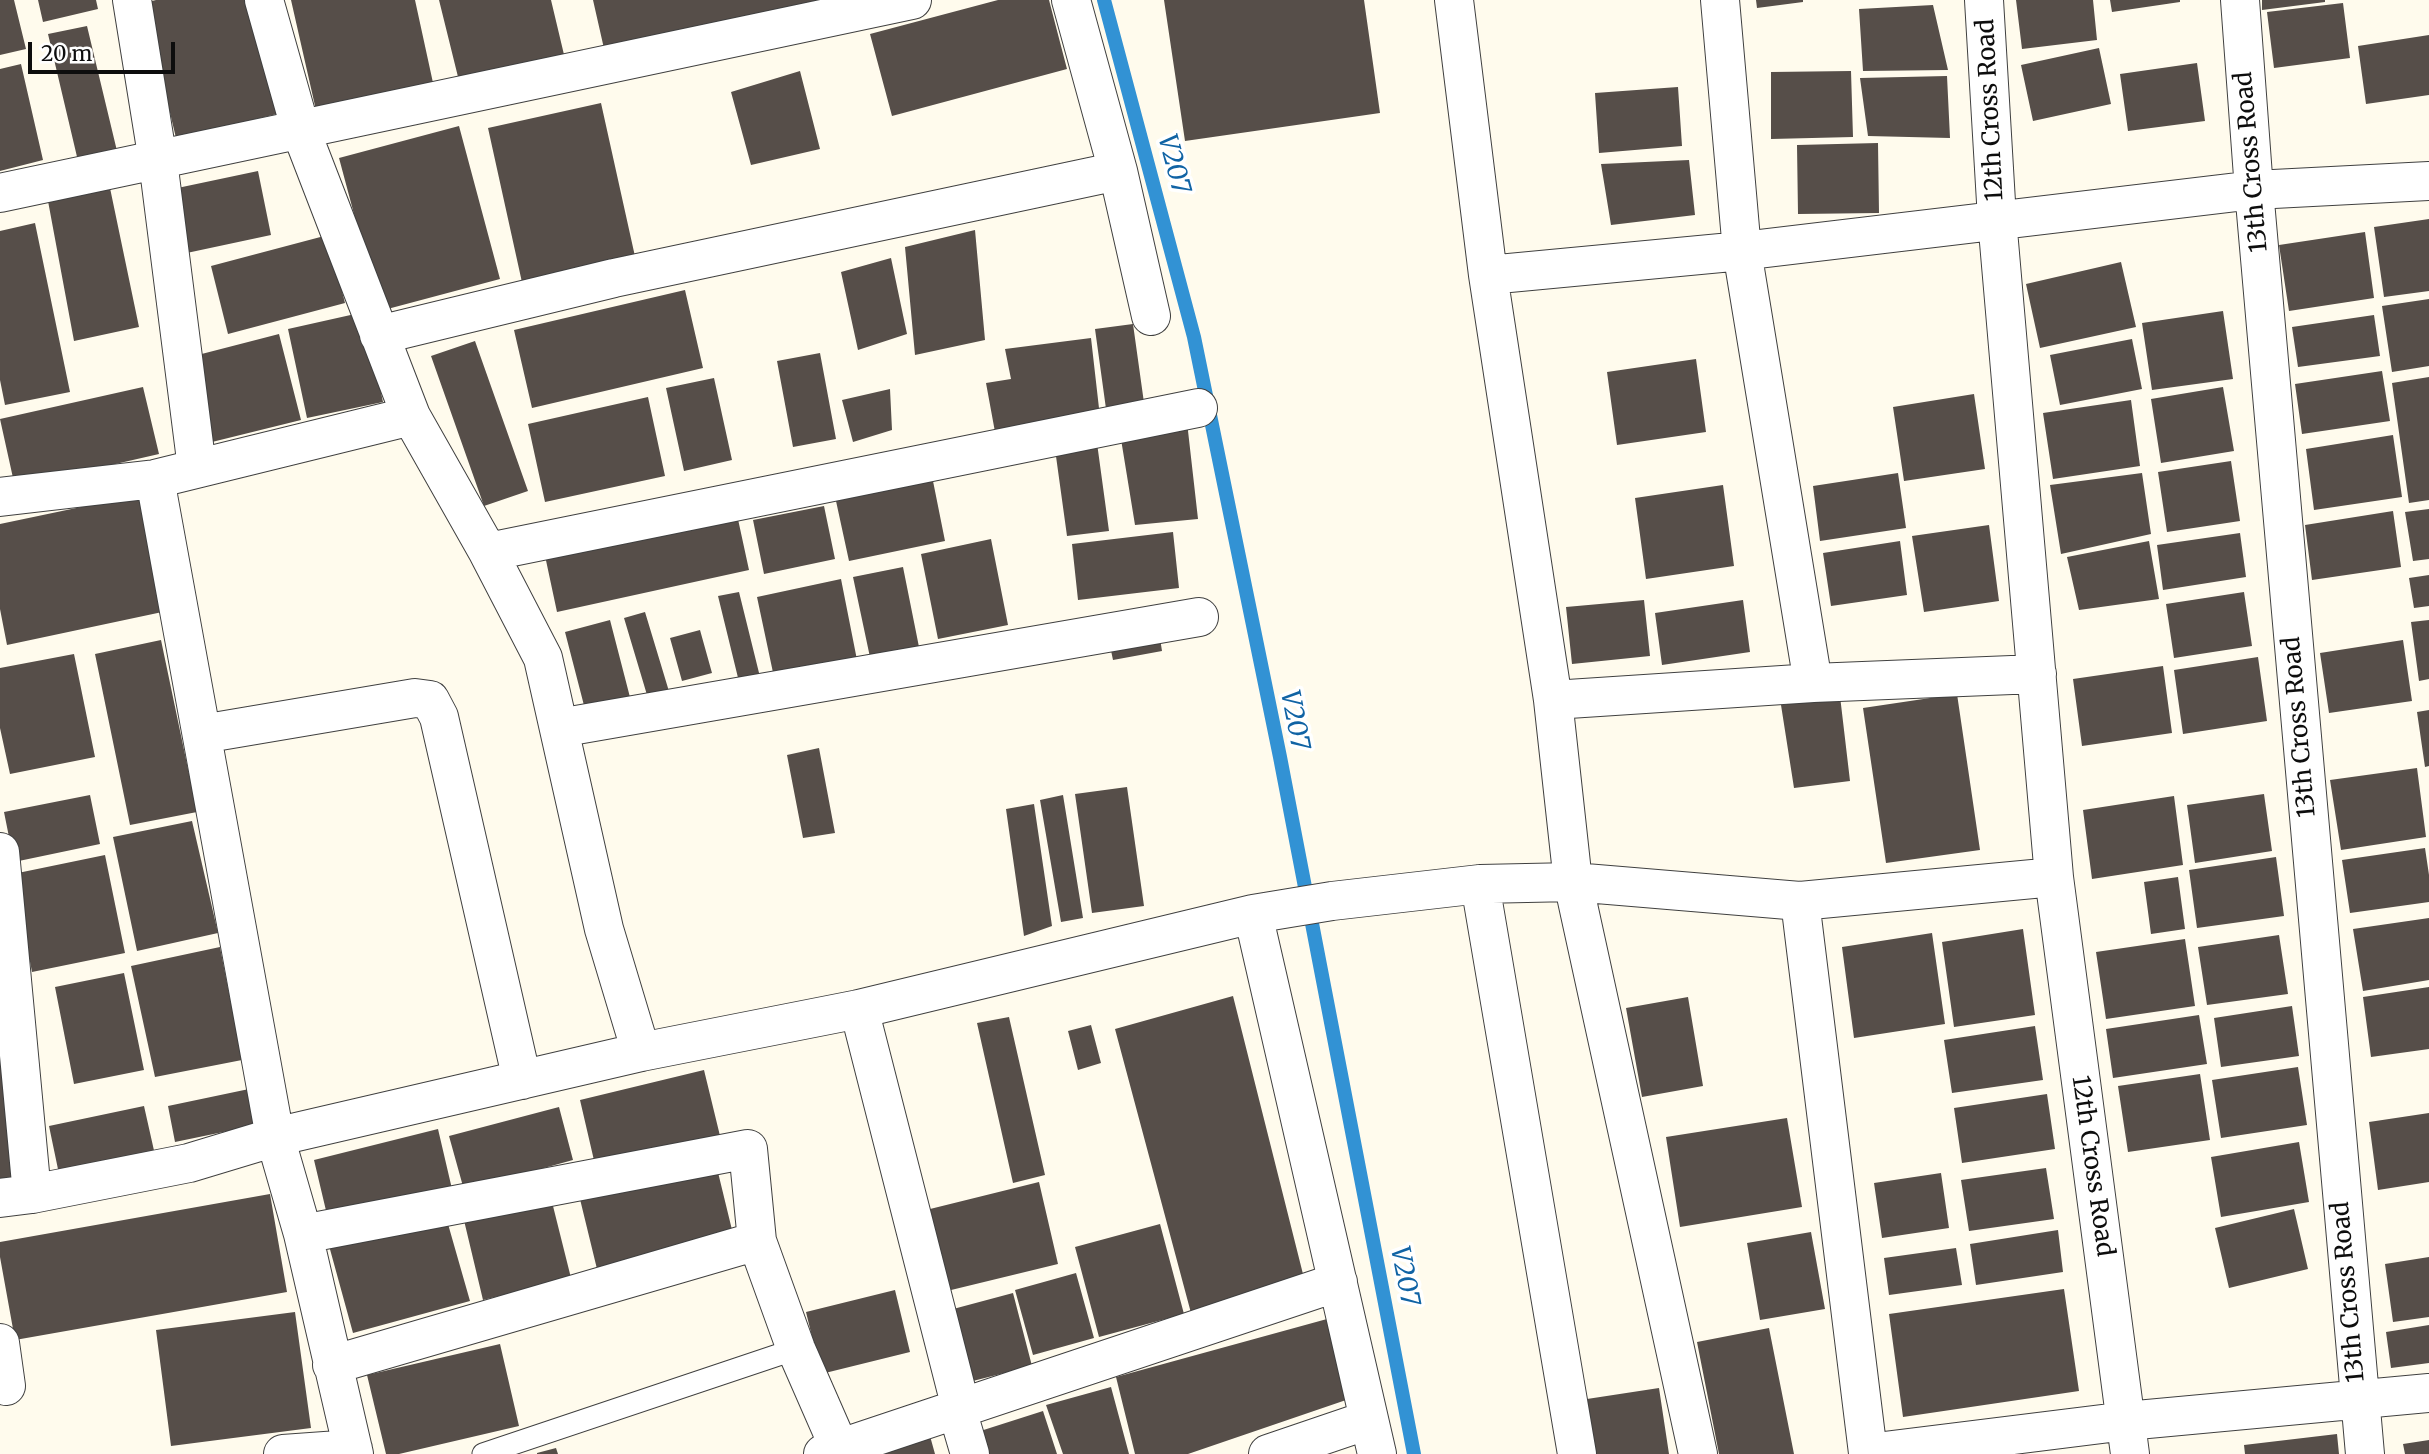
<!DOCTYPE html>
<style>
body{margin:0}
#map{position:relative;width:2429px;height:1454px;overflow:hidden;background:#fffbed;font-family:Merriweather,serif}
canvas{display:block}
.scale{position:absolute;left:28px;top:42px;width:147px;height:32px;box-sizing:border-box;border:4px solid #0d0d0d;border-top:0;padding-left:9px;font-size:21px;line-height:24px;white-space:nowrap;color:#0d0d0d;-webkit-text-stroke:5px #fff;paint-order:stroke}
</style>
<div id="map">
<canvas width="2429" height="1454"></canvas>
<div class="scale">20 m</div>
</div>
<script>
const context = document.querySelector('canvas').getContext('2d');
context.lineJoin = 'round';
const poly = rows => new Path2D(rows.map(r => 'M' + r).join(''));
function stroke(path, color, width, dash) { context.strokeStyle = color; context.lineWidth = width; context.lineCap = dash ? 'butt' : 'round'; context.setLineDash(dash || []); context.stroke(path); }
function fillPath(path, color) { context.fillStyle = color; context.fill(path, 'evenodd'); }
function label(font, color, halo, rows, align = 'center') {
  context.font = font + ' Merriweather,serif'; context.lineWidth = 7; context.setLineDash([]); context.textBaseline = 'middle'; context.strokeStyle = halo; context.fillStyle = color; for (const [text, x, y, turn = 0] of rows) {
    context.save(); context.translate(x, y); context.rotate((+turn || 0) * Math.PI / 180); context.textAlign = isNaN(turn) ? turn : align; if (halo) context.strokeText(text, 0, 0); context.fillText(text, 0, 0); context.restore();
  }
}
stroke(poly([
 [1104,0,1194,337,1280,757,1414,1454]
]), '#3292d4', 14);
fillPath(poly([
 [0,0,14,0,26,49,0,55],
 [38,0,96,0,98,9,43,22],
 [156,0,250,0,277,114,176,138,144,3],
 [291,0,415,0,435,92,318,119],
 [439,0,551,0,566,63,461,89],
 [593,0,833,0,605,53],
 [998,0,1049,0,1067,69,892,116,870,34],
 [1164,0,1364,0,1380,113,1185,141],
 [1756,0,1803,0,1803,2,1757,8],
 [2016,0,2093,0,2097,40,2022,49],
 [2110,0,2180,0,2180,2,2112,12],
 [2262,0,2325,0,2325,2,2262,10],
 [2343,3,2350,58,2274,68,2267,12],
 [1933,5,1948,70,1863,71,1859,9],
 [87,26,117,151,78,161,48,34],
 [2429,35,2429,95,2366,104,2358,46],
 [2099,48,2111,104,2033,121,2021,65],
 [2197,63,2205,121,2128,131,2120,74],
 [21,64,43,160,0,171,0,69],
 [800,71,820,149,751,165,731,92],
 [1851,71,1853,137,1771,139,1771,72],
 [1947,76,1950,138,1868,136,1860,78],
 [1678,87,1682,146,1599,153,1595,93],
 [601,103,638,270,525,296,488,128],
 [459,126,500,279,380,311,339,158],
 [1878,143,1879,213,1798,214,1797,145],
 [1689,160,1695,215,1611,225,1601,164],
 [258,171,271,235,182,254,168,190],
 [110,188,139,327,74,341,48,201],
 [2429,219,2429,291,2384,297,2374,227],
 [35,223,70,392,5,405,0,380,0,231],
 [975,230,985,340,915,355,905,247],
 [2365,232,2374,298,2289,311,2279,245],
 [328,235,345,303,228,334,211,266],
 [891,258,907,334,858,350,841,272],
 [2121,262,2136,327,2040,348,2026,284],
 [685,290,703,368,532,408,514,330],
 [2429,299,2429,366,2392,372,2382,306],
 [2223,311,2233,379,2152,390,2142,323],
 [364,312,383,402,307,418,288,329],
 [2374,315,2380,356,2298,367,2292,327],
 [1133,324,1145,410,1107,416,1095,329],
 [279,334,301,420,212,442,190,357],
 [1091,338,1100,417,995,432,986,383,1011,379,1005,349],
 [2132,339,2142,389,2060,405,2050,355],
 [475,341,528,491,484,506,431,356],
 [820,353,836,439,793,447,777,361],
 [1696,359,1706,432,1617,445,1607,372],
 [2382,371,2390,421,2302,434,2295,384],
 [2429,377,2429,500,2409,503,2392,383],
 [714,378,732,460,684,471,666,388],
 [143,387,159,454,15,487,0,419],
 [2223,387,2234,451,2161,463,2151,399],
 [890,389,892,430,853,442,842,400],
 [1974,394,1985,469,1904,481,1893,407],
 [648,397,665,476,545,502,528,424],
 [2131,400,2140,466,2053,479,2043,413],
 [1187,422,1198,519,1135,525,1120,433],
 [2393,435,2402,497,2314,510,2306,449],
 [1097,443,1109,531,1067,536,1055,449],
 [2231,461,2240,521,2167,532,2158,472],
 [1898,473,1906,528,1820,541,1813,486],
 [2142,473,2151,534,2061,554,2050,485],
 [933,481,945,541,849,561,836,501],
 [1723,485,1734,566,1646,579,1635,498],
 [143,494,167,611,7,645,0,609,0,524],
 [824,506,835,559,764,574,753,520],
 [2429,509,2429,559,2413,561,2405,512],
 [736,510,749,570,557,612,544,551],
 [2393,511,2401,567,2312,580,2305,525],
 [1989,525,1999,601,1924,612,1912,536],
 [1173,532,1179,588,1078,600,1072,544],
 [2240,533,2246,577,2163,590,2157,545],
 [991,539,1008,625,938,639,921,554],
 [1900,541,1907,595,1831,606,1823,553],
 [2149,541,2159,599,2079,610,2067,557],
 [903,567,920,652,871,662,853,577],
 [2429,575,2429,606,2414,608,2409,578],
 [841,579,858,665,775,682,757,597],
 [739,592,762,685,741,690,718,596],
 [2244,592,2252,646,2174,658,2166,604],
 [1644,600,1650,656,1572,664,1566,607],
 [1743,600,1750,652,1662,665,1655,613],
 [645,612,671,698,650,705,624,618],
 [610,620,632,705,587,717,565,632],
 [2429,620,2429,679,2419,681,2411,622],
 [700,630,712,673,682,681,670,638],
 [1159,632,1162,651,1113,660,1109,641],
 [161,640,197,812,130,825,95,654],
 [2403,640,2412,701,2329,713,2320,653],
 [74,654,95,757,10,774,0,728,0,668],
 [2258,657,2267,721,2183,734,2174,670],
 [2163,666,2172,733,2082,746,2073,679],
 [1957,694,1980,850,1886,863,1863,708],
 [1840,696,1850,781,1794,788,1781,705],
 [2429,710,2429,766,2425,767,2417,712],
 [819,748,835,833,803,838,787,755],
 [2417,768,2426,837,2341,850,2330,780],
 [1127,787,1144,906,1092,913,1075,794],
 [2264,794,2272,851,2195,863,2187,805],
 [90,795,100,844,14,862,4,812],
 [1063,795,1083,918,1061,922,1040,800],
 [2174,796,2183,865,2092,879,2083,810],
 [1034,804,1052,926,1024,936,1006,809],
 [192,821,218,933,137,951,113,837],
 [2425,848,2429,875,2429,902,2350,913,2342,860],
 [105,855,125,953,32,972,13,874],
 [2276,857,2284,916,2197,928,2189,870],
 [2178,877,2185,929,2151,934,2144,882],
 [2429,918,2429,980,2363,991,2353,929],
 [2023,929,2035,1015,1954,1027,1942,942],
 [1932,933,1945,1024,1854,1038,1842,947],
 [2279,935,2288,994,2207,1005,2198,947],
 [2185,939,2195,1006,2106,1019,2096,952],
 [220,947,242,1060,155,1077,131,966],
 [124,973,144,1070,74,1084,55,987],
 [2429,987,2429,1049,2371,1057,2363,997],
 [0,992,21,1180,0,1183],
 [1233,996,1305,1282,1191,1313,1115,1029],
 [1688,997,1703,1086,1642,1097,1626,1008],
 [2292,1006,2299,1056,2221,1067,2214,1018],
 [2199,1015,2207,1064,2113,1078,2106,1029],
 [1009,1017,1045,1175,1013,1183,977,1023],
 [1091,1025,1101,1063,1078,1070,1068,1031],
 [2035,1026,2043,1080,1952,1093,1944,1040],
 [2298,1067,2307,1125,2221,1138,2212,1080],
 [704,1070,721,1140,596,1169,580,1100],
 [2200,1074,2210,1140,2128,1152,2118,1086],
 [249,1089,257,1125,175,1142,168,1106],
 [2047,1094,2055,1149,1962,1163,1954,1108],
 [144,1106,155,1155,59,1174,49,1126],
 [559,1107,573,1160,464,1190,449,1136],
 [2429,1113,2429,1182,2378,1190,2369,1122],
 [1787,1118,1802,1207,1680,1227,1666,1137],
 [438,1129,452,1189,328,1219,314,1160],
 [2299,1142,2309,1202,2221,1217,2211,1157],
 [715,1160,733,1234,597,1269,579,1195],
 [2046,1168,2054,1219,1969,1231,1961,1180],
 [1941,1173,1949,1228,1882,1238,1874,1183],
 [1039,1182,1058,1264,947,1291,926,1210],
 [549,1190,571,1278,483,1300,462,1212],
 [270,1194,287,1292,15,1340,0,1257,0,1242],
 [2294,1209,2308,1269,2229,1288,2215,1228],
 [444,1210,470,1301,353,1333,328,1242],
 [1160,1224,1184,1314,1099,1337,1075,1247],
 [2058,1230,2063,1272,1976,1285,1970,1244],
 [1811,1232,1825,1309,1760,1320,1747,1243],
 [1956,1248,1962,1285,1889,1295,1884,1258],
 [2429,1257,2429,1317,2393,1322,2385,1264],
 [1076,1273,1094,1338,1033,1355,1015,1290],
 [2064,1289,2079,1391,1903,1417,1889,1314],
 [895,1290,910,1352,821,1374,806,1312],
 [1013,1293,1032,1366,961,1384,942,1312],
 [295,1312,311,1428,171,1446,156,1330],
 [1327,1319,1349,1399,1188,1454,1135,1454,1116,1377],
 [2429,1325,2429,1363,2391,1368,2386,1332],
 [1769,1328,1794,1454,1719,1454,1697,1342],
 [500,1344,519,1426,399,1454,386,1454,367,1375],
 [1111,1387,1129,1454,1063,1454,1046,1405],
 [1659,1388,1669,1454,1595,1454,1587,1399],
 [1043,1411,1057,1454,977,1454,971,1434],
 [2337,1434,2339,1454,2245,1454,2244,1445],
 [930,1436,935,1454,865,1454],
 [2429,1440,2429,1454,2405,1454,2403,1444],
 [556,1448,558,1454,537,1454,537,1453]
]), '#564e49');
const service = poly([
 [483,1454,796,1349]
]);
const minor = poly([
 [132,0,158,161,197,468],
 [1071,0,1118,171,1151,316],
 [1454,0,1488,275,1553,700,1573,882,1698,1454],
 [1720,0,1742,251,1813,683,2037,674],
 [1984,0,1997,219,2054,877,2130,1454],
 [2240,0,2254,190,2365,1454],
 [0,193,912,0],
 [1488,275,1742,251,2254,190,2429,181],
 [379,335,614,278,1118,171],
 [411,416,488,552,543,658,604,929,641,1052],
 [155,479,275,1137,303,1234,354,1454],
 [0,497,155,479,411,416,301,131,264,0],
 [488,552,1198,408],
 [1553,700,1813,683],
 [559,728,1199,617],
 [202,734,415,698,430,700,439,717,522,1080],
 [0,852,32,1194],
 [1480,884,1577,1454],
 [1800,901,1868,1453,2126,1421,2429,1393],
 [1253,914,1377,1454],
 [859,1009,961,1408,958,1413,970,1454],
 [0,1198,32,1194,189,1163,275,1137,641,1052,859,1009,1253,914,1332,901,1480,884,1573,882,1800,901,2054,877],
 [303,1234,748,1149,757,1241,796,1349,842,1454],
 [0,1343,6,1386],
 [332,1365,757,1241],
 [283,1454,353,1449],
 [823,1454,1338,1282],
 [1268,1454,1368,1420]
]);
stroke(service, '#404040', 23);
stroke(minor, '#404040', 40);
stroke(service, '#fff', 21);
stroke(minor, '#fff', 38);
label('24px', '#0d0d0d', '#fff', [
 ["12th Cross Road",1991,110,-93],
 ["13th Cross Road",2252,162,-95],
 ["13th Cross Road",2300,727,-95],
 ["12th Cross Road",2092,1166,82],
 ["13th Cross Road",2349,1292,-95]
]);
label('italic 26px', '#1063a4', '#fff', [
 ["V207",1173,164,75],
 ["V207",1294,720,79],
 ["V207",1404,1276,79]
]);
</script>
